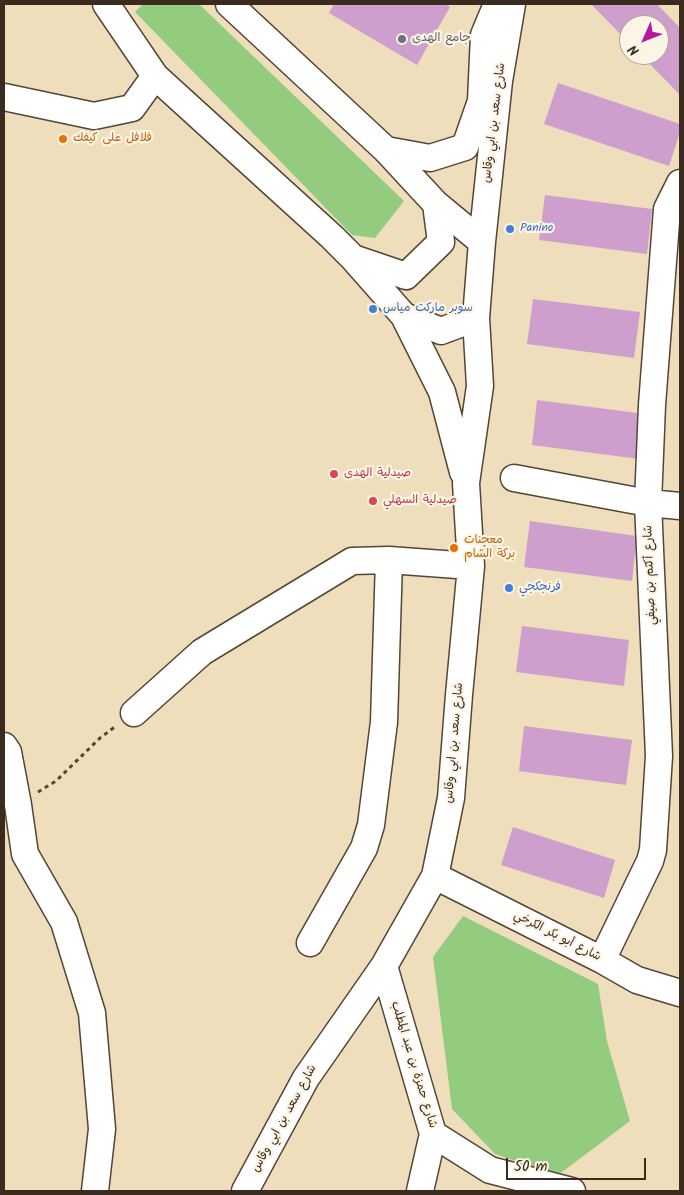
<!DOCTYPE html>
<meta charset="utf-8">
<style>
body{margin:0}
#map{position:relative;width:684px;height:1195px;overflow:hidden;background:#eedebc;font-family:Kalam,sans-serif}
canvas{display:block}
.frame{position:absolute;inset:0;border:5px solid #3b2a1e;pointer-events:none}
.north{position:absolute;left:619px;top:15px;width:50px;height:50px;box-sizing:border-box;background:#fcf5e5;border:1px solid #afa495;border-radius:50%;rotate:226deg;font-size:14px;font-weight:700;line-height:20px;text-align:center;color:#3b2a1e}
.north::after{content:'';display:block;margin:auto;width:18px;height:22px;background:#b5179e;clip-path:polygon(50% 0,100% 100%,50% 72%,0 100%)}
.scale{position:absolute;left:506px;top:1158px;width:140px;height:22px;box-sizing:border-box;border:2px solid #3b2a1e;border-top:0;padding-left:6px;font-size:15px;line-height:18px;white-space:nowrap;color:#3b2a1e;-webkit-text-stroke:4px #fcf5e5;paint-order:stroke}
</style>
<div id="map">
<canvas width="684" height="1195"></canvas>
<div class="frame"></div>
<div class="north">N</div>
<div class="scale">50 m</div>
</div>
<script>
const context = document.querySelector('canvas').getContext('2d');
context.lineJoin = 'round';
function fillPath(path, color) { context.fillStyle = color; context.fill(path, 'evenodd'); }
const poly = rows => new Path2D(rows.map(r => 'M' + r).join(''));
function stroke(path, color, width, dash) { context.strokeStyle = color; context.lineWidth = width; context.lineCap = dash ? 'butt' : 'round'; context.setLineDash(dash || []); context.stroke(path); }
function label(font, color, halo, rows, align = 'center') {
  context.font = font + ' Kalam,"Playpen Sans Arabic",sans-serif'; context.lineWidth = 4.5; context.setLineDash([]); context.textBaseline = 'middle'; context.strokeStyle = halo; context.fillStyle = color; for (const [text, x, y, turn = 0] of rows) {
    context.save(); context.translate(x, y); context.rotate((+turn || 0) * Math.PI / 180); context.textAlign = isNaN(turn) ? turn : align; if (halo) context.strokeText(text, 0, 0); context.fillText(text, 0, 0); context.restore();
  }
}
fillPath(poly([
 [143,4,199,4,404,201,375,238,352,235,135,12],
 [463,916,598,984,607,1041,630,1121,558,1175,495,1154,452,1109,433,957]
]), '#93cc7f');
fillPath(poly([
 [334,4,445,4,450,7,417,65,329,13],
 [591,4,657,4,680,28,680,95,641,55,659,55,659,25,629,25,629,43],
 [558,83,680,124,680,132,669,166,544,124],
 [545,195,652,209,647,254,539,240],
 [533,299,640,312,634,358,527,344],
 [537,400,645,414,639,459,532,445],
 [530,521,637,536,632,581,524,567],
 [522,626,629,640,624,686,516,672],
 [524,726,632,740,626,785,519,771],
 [513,827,615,860,604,898,501,865]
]), '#ce9fcd');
const minor = poly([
 [106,4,155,76,332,237,352,257,404,316,442,392,463,472],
 [229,4,386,150,436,204,482,242],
 [4,97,94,116,132,108,155,76],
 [386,150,430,158,465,147,481,101,484,35,497,4],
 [353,258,406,276,441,242,436,204],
 [404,316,441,331,476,318],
 [514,478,648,503,680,506],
 [134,713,202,652,352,561,389,560,471,566],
 [4,746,8,752,18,805,25,854,64,922,92,1013,102,1129,95,1191],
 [435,876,602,960,637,980,680,993],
 [310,943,364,848,371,825,384,722,389,560],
 [602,960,650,861,653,850,659,756,648,503,652,405,667,209,680,183],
 [384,966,433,1134,490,1170,572,1191],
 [245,1191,306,1078,384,966,435,876,451,798,459,695,471,566,466,483,480,386,476,318,482,242,499,81,512,4],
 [420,1191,433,1134]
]);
stroke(minor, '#564536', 29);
stroke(poly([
 [38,792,56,781,100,738,116,726]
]), '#564536', 3, [4, 4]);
stroke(minor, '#fff', 26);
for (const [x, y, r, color] of [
 [402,39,5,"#6b7280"],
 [63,139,5,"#e8710a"],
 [510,229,5,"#3f7fe0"],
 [373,309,5,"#3f7fe0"],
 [334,474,5,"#e0444e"],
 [373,501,5,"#e0444e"],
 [454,548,5,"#e8710a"],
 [509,588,5,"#3f7fe0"]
]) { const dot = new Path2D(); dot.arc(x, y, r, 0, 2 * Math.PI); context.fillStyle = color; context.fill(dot); stroke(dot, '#fcf5e5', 2); }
label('12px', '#5b616d', '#fcf5e5', [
 ["جامع الهدى",412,39]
], 'left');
label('12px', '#3b2a1e', '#fcf5e5', [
 ["شارع سعد بن ابي وقاس",495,123,-83],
 ["شارع أكثم بن صيفي",651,575,-92],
 ["شارع سعد بن ابي وقاس",455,743,-85],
 ["شارع أبو بكر الكرخي",557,937,27],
 ["شارع حمزة بن عبد المطلب",413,1065,73],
 ["شارع سعد بن ابي وقاس",285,1119,-61]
]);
label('12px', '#c56008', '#fcf5e5', [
 ["فلافل على كيفك",73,139],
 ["معجنات",464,541],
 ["بركة الشام",464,555]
], 'left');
label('12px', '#366cbe', '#fcf5e5', [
 ["Panino",520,229],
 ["سوبر ماركت مياس",383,309],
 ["فرنجكجي",519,588]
], 'left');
label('12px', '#be3a42', '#fcf5e5', [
 ["صيدلية الهدى",344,474],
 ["صيدلية السهلي",383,501]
], 'left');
</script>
